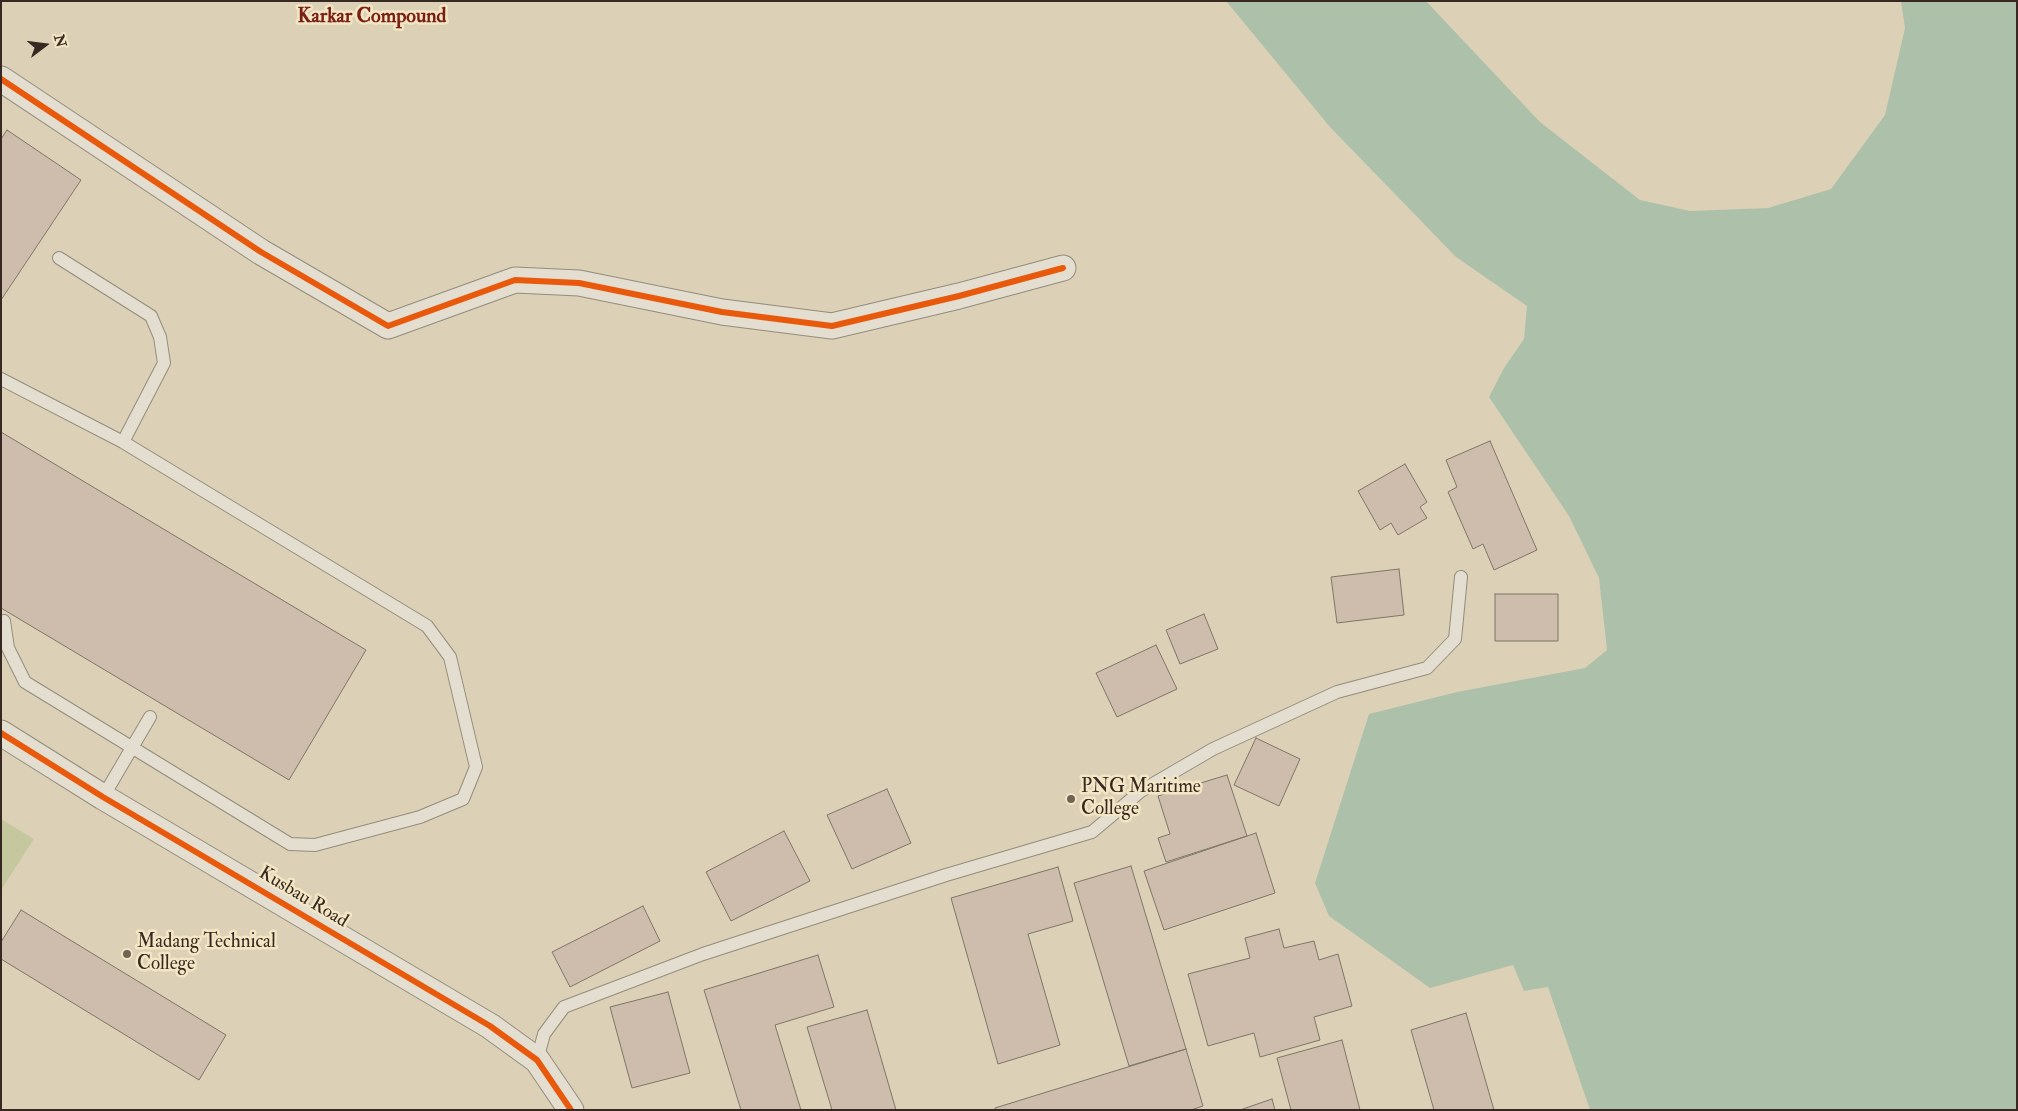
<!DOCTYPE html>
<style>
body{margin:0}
#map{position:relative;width:2018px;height:1111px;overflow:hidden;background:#dcd1b6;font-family:"IM FELL Double Pica",serif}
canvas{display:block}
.frame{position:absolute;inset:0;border:2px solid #372921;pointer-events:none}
.north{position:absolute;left:20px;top:20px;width:50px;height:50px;-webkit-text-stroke:4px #f3e6c5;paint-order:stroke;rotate:75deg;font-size:14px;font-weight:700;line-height:20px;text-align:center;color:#372921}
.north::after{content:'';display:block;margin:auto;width:18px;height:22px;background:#372921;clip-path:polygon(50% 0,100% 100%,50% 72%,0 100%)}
</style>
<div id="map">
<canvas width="2018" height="1111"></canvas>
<div class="frame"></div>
<div class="north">N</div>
</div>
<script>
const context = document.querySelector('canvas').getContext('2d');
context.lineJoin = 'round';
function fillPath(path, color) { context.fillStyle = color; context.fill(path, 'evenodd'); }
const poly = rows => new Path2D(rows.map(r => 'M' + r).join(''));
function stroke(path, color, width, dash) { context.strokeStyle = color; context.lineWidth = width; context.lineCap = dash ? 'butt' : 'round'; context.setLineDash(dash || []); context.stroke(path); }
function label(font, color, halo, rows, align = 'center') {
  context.font = font + ' "IM FELL Double Pica",serif'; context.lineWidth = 5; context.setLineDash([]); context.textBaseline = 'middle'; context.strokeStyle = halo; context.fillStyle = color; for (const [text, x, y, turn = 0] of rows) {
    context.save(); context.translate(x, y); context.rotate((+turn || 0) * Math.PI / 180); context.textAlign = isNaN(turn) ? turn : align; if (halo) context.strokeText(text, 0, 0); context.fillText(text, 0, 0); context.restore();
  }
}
fillPath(poly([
 [1,819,34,839,1,890]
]), '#c5c89e');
fillPath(poly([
 [1226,1,1426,1,1540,122,1640,200,1690,211,1768,208,1831,189,1885,115,1905,28,1901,1,2017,1,2017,1110,1590,1110,1548,987,1524,991,1513,965,1430,988,1329,916,1315,883,1369,714,1457,692,1585,668,1607,650,1599,578,1569,516,1489,397,1504,368,1524,339,1527,306,1456,257,1330,127]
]), '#adc1aa');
const building = poly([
 [7,130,81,180,1,300,1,139,7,130],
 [1,432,366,650,289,780,1,608,1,432],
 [1490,441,1537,550,1494,570,1483,544,1473,549,1448,492,1457,487,1446,460,1490,441],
 [1405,464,1427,502,1420,507,1427,518,1398,535,1391,523,1380,530,1358,491,1405,464],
 [1399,569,1404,615,1337,623,1331,577,1399,569],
 [1495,594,1558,594,1558,641,1495,641,1495,594],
 [1204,614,1218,649,1180,664,1166,630,1204,614],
 [1156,645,1177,689,1117,717,1096,673,1156,645],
 [1256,738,1300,759,1279,806,1234,785,1256,738],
 [1227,775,1247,836,1166,862,1158,838,1170,834,1158,796,1227,775],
 [887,789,911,843,852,869,827,815,887,789],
 [784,831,810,881,731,921,706,872,784,831],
 [1256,833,1275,893,1164,930,1144,871,1256,833],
 [1131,866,1186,1049,1129,1066,1074,883,1131,866],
 [1058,867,1073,921,1028,934,1060,1045,998,1064,951,898,1058,867],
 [643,906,660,941,570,987,552,952,643,906],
 [21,910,226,1035,199,1080,1,959,1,942,21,910],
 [1279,929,1284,948,1314,941,1319,960,1338,954,1352,1006,1314,1017,1320,1040,1260,1057,1254,1033,1208,1046,1188,974,1250,958,1245,938,1279,929],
 [818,955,834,1007,775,1025,801,1110,741,1110,704,990,818,955],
 [668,992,690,1073,632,1088,610,1007,668,992],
 [867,1010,896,1110,832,1110,807,1027,867,1010],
 [1466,1013,1494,1110,1434,1110,1411,1030,1466,1013],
 [1342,1040,1360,1110,1291,1110,1277,1058,1342,1040],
 [1186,1049,1203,1106,1191,1110,995,1110,995,1108,1186,1049],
 [1272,1099,1275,1110,1240,1110,1272,1099]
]);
fillPath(building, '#cebdac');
stroke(building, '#7d7668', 1);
const service = poly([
 [59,258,151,316,160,337,164,363,123,442],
 [1,379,123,442,427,626,450,657,476,767,463,799,420,817,315,845,290,844,25,682,8,648,4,621],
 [103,797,150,717],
 [537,1060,544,1034,564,1007,703,954,946,875,1092,832,1141,791,1213,749,1337,692,1427,668,1455,639,1461,577]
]);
const minor = poly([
 [1,79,261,252,388,326,515,280,579,283,722,312,832,326,959,296,1063,268],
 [1,733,103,797,490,1026,537,1060,571,1110]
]);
stroke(service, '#948c7c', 14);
stroke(minor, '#948c7c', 27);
stroke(service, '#e3ded0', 12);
stroke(minor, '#e3ded0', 25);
stroke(poly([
 [1,79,261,252,388,326,515,280,579,283,722,312,832,326,959,296,1063,268],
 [1,733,103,797,490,1026,537,1060,571,1110]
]), '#e8590c', 6);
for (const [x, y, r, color] of [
 [1071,799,5,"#716455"],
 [127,954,5,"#716455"]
]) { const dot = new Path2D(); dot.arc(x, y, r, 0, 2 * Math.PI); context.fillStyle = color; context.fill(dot); stroke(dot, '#f3e6c5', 2); }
label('19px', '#372921', '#f3e6c5', [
 ["PNG Maritime",1081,788],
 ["College",1081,810],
 ["Madang Technical",137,943],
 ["College",137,965]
], 'left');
label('19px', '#372921', '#f3e6c5', [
 ["Kusbau Road",303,898,31]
]);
label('bold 20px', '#7a1f14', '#f3e6c5', [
 ["Karkar Compound",372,18]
]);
</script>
